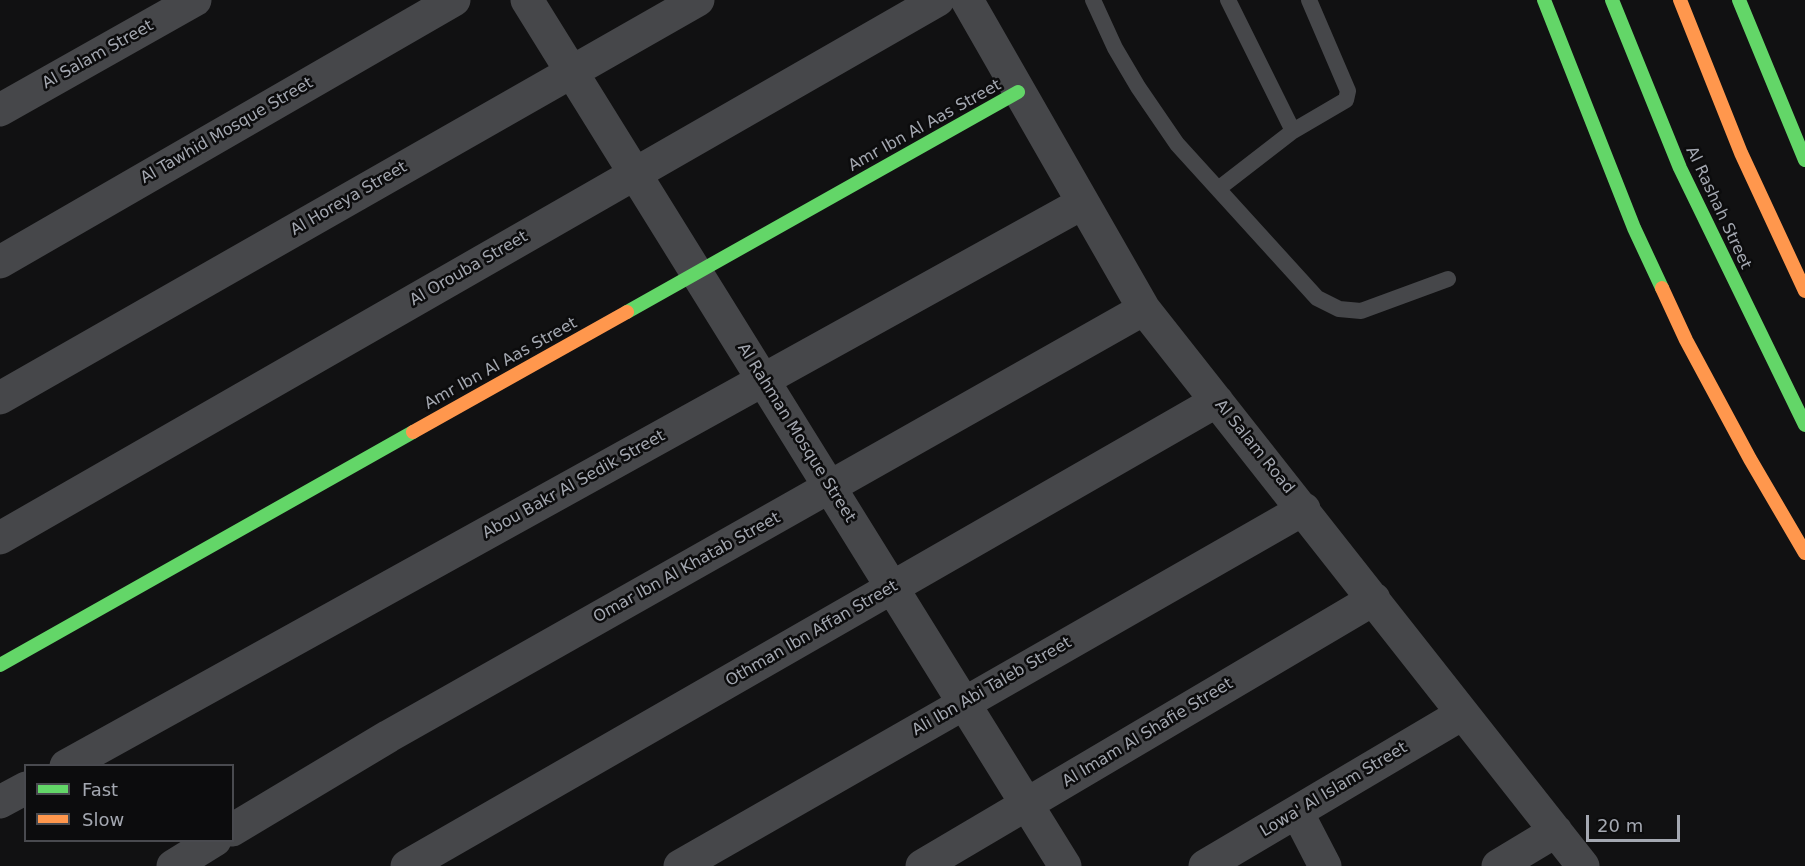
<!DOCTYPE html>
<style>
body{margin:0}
#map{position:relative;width:1805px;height:866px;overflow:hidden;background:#111112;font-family:"DejaVu Sans",sans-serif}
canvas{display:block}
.legend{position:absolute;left:24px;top:764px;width:210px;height:78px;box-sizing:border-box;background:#0c0c0d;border:2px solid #494a4f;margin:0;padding:8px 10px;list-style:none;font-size:18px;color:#a4a8b1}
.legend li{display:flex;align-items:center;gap:12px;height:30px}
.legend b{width:30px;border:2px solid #494a4f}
.scale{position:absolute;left:1586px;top:815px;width:94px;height:27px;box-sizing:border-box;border:3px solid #a4a8b1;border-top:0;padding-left:8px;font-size:18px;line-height:21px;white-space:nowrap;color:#a4a8b1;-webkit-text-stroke:4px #0c0c0d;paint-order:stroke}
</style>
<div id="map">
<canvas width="1805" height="866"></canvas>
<ul class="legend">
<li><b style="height:8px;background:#63d668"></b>Fast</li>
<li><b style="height:8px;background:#ff974d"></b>Slow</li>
</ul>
<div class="scale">20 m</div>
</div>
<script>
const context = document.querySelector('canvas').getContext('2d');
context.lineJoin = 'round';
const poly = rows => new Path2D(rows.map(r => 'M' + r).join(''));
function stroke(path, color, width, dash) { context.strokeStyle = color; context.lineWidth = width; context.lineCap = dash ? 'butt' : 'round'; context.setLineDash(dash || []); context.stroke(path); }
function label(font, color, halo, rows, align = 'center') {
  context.font = font + ' "DejaVu Sans",sans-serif'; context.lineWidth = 5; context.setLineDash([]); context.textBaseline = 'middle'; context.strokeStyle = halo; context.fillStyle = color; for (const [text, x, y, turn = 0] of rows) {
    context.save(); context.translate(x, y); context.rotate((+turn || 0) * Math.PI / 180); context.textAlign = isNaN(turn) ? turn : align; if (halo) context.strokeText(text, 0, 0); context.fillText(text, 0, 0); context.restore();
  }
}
stroke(poly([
 [1093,0,1115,48,1138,87,1177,144,1317,298,1339,309,1361,311,1448,279],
 [1293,131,1346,100,1348,91,1309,0],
 [1218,189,1293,131,1228,0]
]), '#46474a', 16);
stroke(poly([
 [527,0,1065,866],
 [967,0,1144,309,1583,866],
 [0,110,195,0],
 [0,262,454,0],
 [0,398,698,0],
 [0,538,938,0],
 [66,766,1081,204],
 [0,802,26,788],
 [1297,812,1325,866],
 [232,830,389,736,1144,309],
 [173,866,215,840],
 [407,866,1217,401],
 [680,866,1304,509],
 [922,866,1374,599],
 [1205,866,1462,714],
 [1498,866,1556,831]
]), '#46474a', 33);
stroke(poly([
 [1544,0,1634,228,1662,288],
 [1612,0,1680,168,1805,425],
 [1739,0,1805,160],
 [627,312,1018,92],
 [0,665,413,432]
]), '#63d668', 14);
stroke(poly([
 [1680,0,1741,153,1805,291],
 [1662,288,1686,340,1750,459,1805,553],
 [413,432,627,312]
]), '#ff974d', 14);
label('16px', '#a4a8b1', '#0c0c0d', [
 ["Al Salam Street",98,55,-29],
 ["Amr Ibn Al Aas Street",925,126,-29],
 ["Al Tawhid Mosque Street",227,131,-30],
 ["Al Horeya Street",349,199,-30],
 ["Al Rashah Street",1718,208,65],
 ["Al Orouba Street",469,269,-30],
 ["Amr Ibn Al Aas Street",501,364,-29],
 ["Al Rahman Mosque Street",796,433,58],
 ["Al Salam Road",1254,447,51],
 ["Abou Bakr Al Sedik Street",574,485,-29],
 ["Omar Ibn Al Khatab Street",687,568,-29],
 ["Othman Ibn Affan Street",812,634,-30],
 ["Ali Ibn Abi Taleb Street",992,687,-30],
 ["Al Imam Al Shafie Street",1148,733,-31],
 ["Lowa' Al Islam Street",1334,790,-31]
]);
</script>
